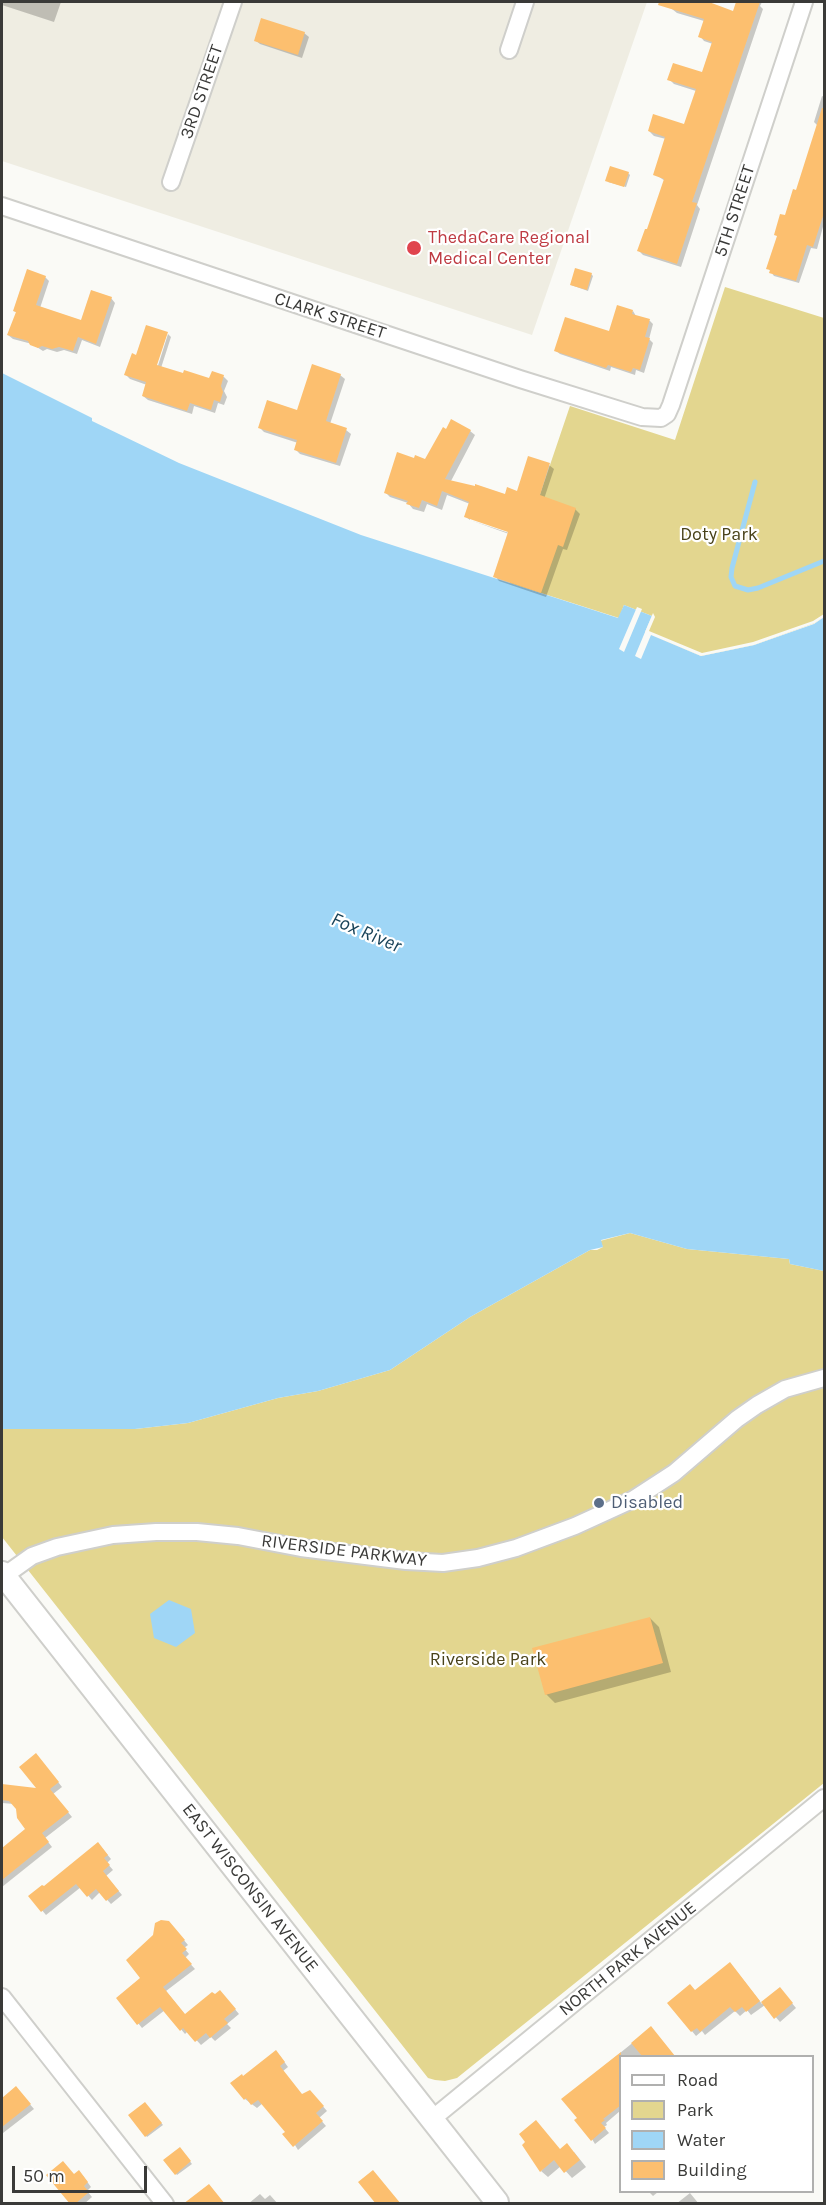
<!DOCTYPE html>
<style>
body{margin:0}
#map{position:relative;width:826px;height:2205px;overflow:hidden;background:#fafaf6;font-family:Karla,sans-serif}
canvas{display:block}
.frame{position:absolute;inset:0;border:3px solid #3a3a38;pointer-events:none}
.legend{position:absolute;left:619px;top:2055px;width:195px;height:138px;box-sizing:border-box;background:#fff;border:2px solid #b0b0af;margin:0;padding:8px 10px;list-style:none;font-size:18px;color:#3a3a38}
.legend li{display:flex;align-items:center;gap:12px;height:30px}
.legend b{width:30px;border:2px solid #b0b0af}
.scale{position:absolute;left:12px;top:2166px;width:135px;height:27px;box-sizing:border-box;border:3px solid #3a3a38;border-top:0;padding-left:8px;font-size:18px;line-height:21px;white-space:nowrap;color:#3a3a38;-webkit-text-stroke:4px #fff;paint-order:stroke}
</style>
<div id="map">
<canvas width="826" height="2205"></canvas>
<div class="frame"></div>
<ul class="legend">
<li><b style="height:8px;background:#fff"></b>Road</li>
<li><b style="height:16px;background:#e3d68f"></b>Park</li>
<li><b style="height:16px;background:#9fd6f6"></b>Water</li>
<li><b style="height:16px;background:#fcbf6f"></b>Building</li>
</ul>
<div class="scale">50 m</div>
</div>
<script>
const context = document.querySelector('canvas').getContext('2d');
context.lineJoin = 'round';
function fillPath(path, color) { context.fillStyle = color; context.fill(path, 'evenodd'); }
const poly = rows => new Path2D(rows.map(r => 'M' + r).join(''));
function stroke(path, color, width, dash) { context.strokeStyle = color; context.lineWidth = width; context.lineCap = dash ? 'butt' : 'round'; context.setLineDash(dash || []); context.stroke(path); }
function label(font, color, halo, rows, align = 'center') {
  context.font = font + ' Karla,sans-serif'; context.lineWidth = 4.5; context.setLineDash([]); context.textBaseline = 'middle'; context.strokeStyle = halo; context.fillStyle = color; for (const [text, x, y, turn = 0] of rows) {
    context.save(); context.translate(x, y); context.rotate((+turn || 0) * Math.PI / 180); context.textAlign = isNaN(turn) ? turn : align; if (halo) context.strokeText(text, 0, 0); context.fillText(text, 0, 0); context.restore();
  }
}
fillPath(poly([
 [2,2,647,2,532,335,2,161]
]), '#efede2');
fillPath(poly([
 [725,287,824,318,824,617,815,623,754,645,701,656,645,633,652,616,624,605,619,618,510,583,570,406,675,440],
 [630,1233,687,1249,789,1259,790,1264,824,1271,824,1783,457,2078,445,2081,435,2080,428,2078,2,1537,2,1429,135,1429,188,1423,278,1398,318,1391,390,1370,470,1317,590,1250,597,1250,603,1247,600,1241]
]), '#e3d68f');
fillPath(poly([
 [2,373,92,418,92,421,179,463,361,535,618,618,624,605,652,616,645,632,701,656,754,645,814,624,824,617,824,1271,790,1264,789,1259,687,1249,630,1233,601,1240,603,1247,590,1250,470,1317,390,1370,318,1391,278,1398,188,1423,135,1429,2,1429],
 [169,1600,191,1609,195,1633,176,1647,154,1638,150,1614]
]), '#9fd6f6');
fillPath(poly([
 [637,607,642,609,624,652,619,649],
 [653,613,655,617,649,631,702,653,753,642,813,621,824,614,824,617,815,623,754,645,701,656,651,635,641,659,635,656]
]), '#fafaf6');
fillPath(poly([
 [2,2,61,2,54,22,2,5],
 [675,2,710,2,710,4,734,13,738,2,762,2,760,6,763,9,697,205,700,209,681,267,643,255,639,251,648,231,665,181,655,174,666,139,654,136,649,131,685,126,696,91,674,84,669,79,703,74,713,44,704,41,700,36,704,21,677,13,672,9],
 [304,33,309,37,302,58,260,44,255,40],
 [822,96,824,97,824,223,817,249,811,248,799,283,774,276,768,268,796,192,818,126,814,122],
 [628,173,630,175,626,187,608,182],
 [591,274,593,276,588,291,571,285],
 [45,277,49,281,40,308,82,322,111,298,115,303,100,347,82,340,77,354,64,350,57,352,47,349,43,351,32,344,13,339,8,335,17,313,14,311],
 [633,311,636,316,650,321,653,324,649,339,653,343,644,373,636,370,635,375,611,367,610,371,560,354,556,351,610,333],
 [168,334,171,337,161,368,210,380,213,373,224,377,228,381,224,391,227,397,224,405,218,403,215,413,194,406,192,414,148,400,143,396,147,385,130,379,126,375,156,372],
 [340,375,345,379,330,424,346,430,351,434,340,466,300,454,296,450,298,443,264,432,260,428,298,412],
 [470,431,475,435,451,481,506,496,518,493,549,465,554,469,544,499,575,509,580,514,567,550,563,549,546,597,499,581,495,576,509,534,470,520,515,535,516,532,470,517,470,520,466,517,470,504,447,495,442,510,427,504,424,512,413,509,408,503,390,497,385,492,415,460,426,460],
 [650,1618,659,1627,671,1672,555,1703,546,1694],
 [40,1759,62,1787,53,1794,72,1817,45,1838,52,1847,2,1887,2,1850,27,1829,14,1804,2,1803,2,1786,40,1790],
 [102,1848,111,1859,107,1863,113,1870,106,1876,122,1895,111,1904,100,1892,92,1900,81,1887,46,1915,30,1896],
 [173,1927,188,1945,184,1948,189,1954,185,1958,195,1969,166,1991,186,2016,224,1996,239,2014,227,2024,231,2028,215,2041,211,2037,201,2045,188,2031,185,2034,165,2010,142,2028,118,1998,143,1978],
 [734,1968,762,2004,780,1989,796,2008,780,2022,765,2005,751,2015,747,2010,740,2016,735,2011,705,2035,702,2031,696,2036,669,2003,695,1992],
 [651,2028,674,2056,620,2056,620,2111,606,2123,607,2125,604,2127,609,2133,595,2144,579,2118,563,2099],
 [280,2056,288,2067,283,2071,302,2096,314,2096,327,2111,319,2118,326,2126,298,2150,287,2132,263,2103,257,2108,245,2099,244,2077],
 [16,2088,34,2109,3,2133,2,2100],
 [145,2104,163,2125,147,2137,130,2115],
 [180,2149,192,2164,177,2175,165,2161],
 [561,2151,574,2152,586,2167,572,2178,561,2166,548,2177,541,2171],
 [74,2176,83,2176,91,2187,87,2191,92,2197,84,2204,72,2204],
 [649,2192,658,2192,653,2196],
 [690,2193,699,2204,676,2204],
 [260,2194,265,2199,270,2195,278,2204,248,2204]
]), '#0003');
stroke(poly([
 [755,482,732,568,731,577,735,586,748,590,758,588,824,561]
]), '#9fd6f6', 5);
fillPath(poly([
 [659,2,709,2,733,11,736,2,760,2,692,202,697,203,677,264,637,251,645,229,647,229,664,179,653,175,665,137,648,131,653,114,684,124,696,89,667,80,673,63,702,72,712,42,698,37,704,19,658,5],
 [261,18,305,32,298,55,254,41],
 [822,108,825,108,825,210,813,247,807,245,796,281,769,273,770,270,766,269,777,236,774,235,780,214,785,215,793,189,796,190],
 [610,166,629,172,624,187,605,181],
 [575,268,592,273,587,290,570,285],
 [27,269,46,276,36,305,81,320,91,290,112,297,96,344,78,337,73,351,59,347,52,349,42,346,38,348,30,345,28,341,7,335,16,312,13,311],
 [617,305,633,310,632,314,650,319,645,337,650,338,640,370,633,368,631,372,608,365,606,368,554,351,565,317,609,331],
 [146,325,168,332,157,365,183,373,184,370,209,378,212,371,224,375,221,386,223,392,220,402,214,400,211,410,190,403,187,411,142,396,146,382,124,375,132,353,136,355],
 [312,364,341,374,326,421,347,428,336,463,294,450,297,440,258,428,267,400,297,410],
 [451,419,471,430,445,479,475,486,475,484,505,494,507,487,517,491,528,456,550,463,540,495,576,508,563,547,558,545,541,593,493,577,508,532,464,517,469,502,442,491,437,506,422,500,419,508,406,504,408,501,384,493,397,452,414,458,415,455,425,459,443,427,446,429],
 [650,1617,663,1663,545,1695,532,1648],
 [36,1753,59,1782,50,1789,69,1812,42,1833,49,1842,2,1880,2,1848,25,1829,17,1818,16,1809,9,1801,2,1800,2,1784,36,1788,19,1767],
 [98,1842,108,1855,104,1858,110,1865,103,1871,119,1891,106,1901,96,1889,87,1897,76,1884,41,1912,28,1896,42,1885,44,1886],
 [161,1920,169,1921,185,1940,181,1943,187,1949,182,1953,192,1964,163,1987,185,2014,212,1992,215,1994,220,1990,236,2009,224,2019,228,2023,210,2038,206,2033,195,2042,183,2028,180,2031,160,2007,137,2025,116,1998,140,1978,126,1960,153,1935,155,1923],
 [730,1962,760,2001,746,2012,742,2007,735,2012,730,2007,700,2032,697,2028,691,2032,667,2003,690,1984,695,1990],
 [780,1987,793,2003,774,2019,761,2002],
 [651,2026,675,2056,642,2056,631,2043],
 [276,2050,285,2062,280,2066,302,2094,310,2090,324,2106,316,2113,323,2121,293,2147,282,2134,285,2132,258,2100,251,2105,246,2098,244,2100,230,2083,242,2074,243,2076],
 [621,2052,621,2105,603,2119,605,2120,601,2123,606,2128,591,2141,574,2120,577,2118,561,2099],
 [16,2086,31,2104,2,2127,2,2098],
 [145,2102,162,2123,145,2137,128,2115],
 [536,2120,560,2149,567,2143,580,2160,564,2173,554,2160,540,2172,522,2145,525,2142,519,2134],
 [180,2147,191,2161,175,2175,163,2160],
 [63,2161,74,2174,79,2170,88,2182,84,2186,89,2192,75,2204,70,2204,46,2175],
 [373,2170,401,2204,376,2204,358,2182],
 [209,2184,225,2204,183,2204]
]), '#fcbf6f');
const minor = poly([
 [509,50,525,2],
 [171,182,233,2],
 [2,206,520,379,642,417,661,418,667,414,671,405,804,2],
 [4,1576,32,1556,57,1547,113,1535,156,1532,197,1532,238,1536,301,1548,406,1561,443,1563,478,1558,516,1548,575,1526,634,1499,674,1473,737,1419,757,1405,785,1389,824,1378],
 [2,1997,165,2204],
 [432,2119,824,1798]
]);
const secondary = poly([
 [2,1573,497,2202,495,2204]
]);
stroke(minor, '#cfcfcb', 20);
stroke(secondary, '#cfcfcb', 26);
stroke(minor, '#fff', 16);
stroke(secondary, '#fff', 22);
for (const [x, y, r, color] of [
 [414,248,8,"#e0444e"],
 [599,1503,6,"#5c6f8a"]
]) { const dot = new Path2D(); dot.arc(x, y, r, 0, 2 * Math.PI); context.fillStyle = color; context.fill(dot); stroke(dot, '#fff', 2); }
label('18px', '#3a3a38', '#fff', [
 ["3RD STREET",202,92,-71],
 ["5TH STREET",735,211,-72],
 ["CLARK STREET",330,316,18],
 ["RIVERSIDE PARKWAY",344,1551,7],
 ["EAST WISCONSIN AVENUE",250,1888,52],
 ["NORTH PARK AVENUE",628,1959,-39]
]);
label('18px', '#be3a42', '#fff', [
 ["ThedaCare Regional",428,238],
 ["Medical Center",428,259]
], 'left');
label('18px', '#494219', '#fff', [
 ["Doty Park",719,535],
 ["Riverside Park",488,1660]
]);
label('18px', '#4e5e75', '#fff', [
 ["Disabled",611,1503]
], 'left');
label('italic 20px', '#184258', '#fff', [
 ["Fox River",366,933,23]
]);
</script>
